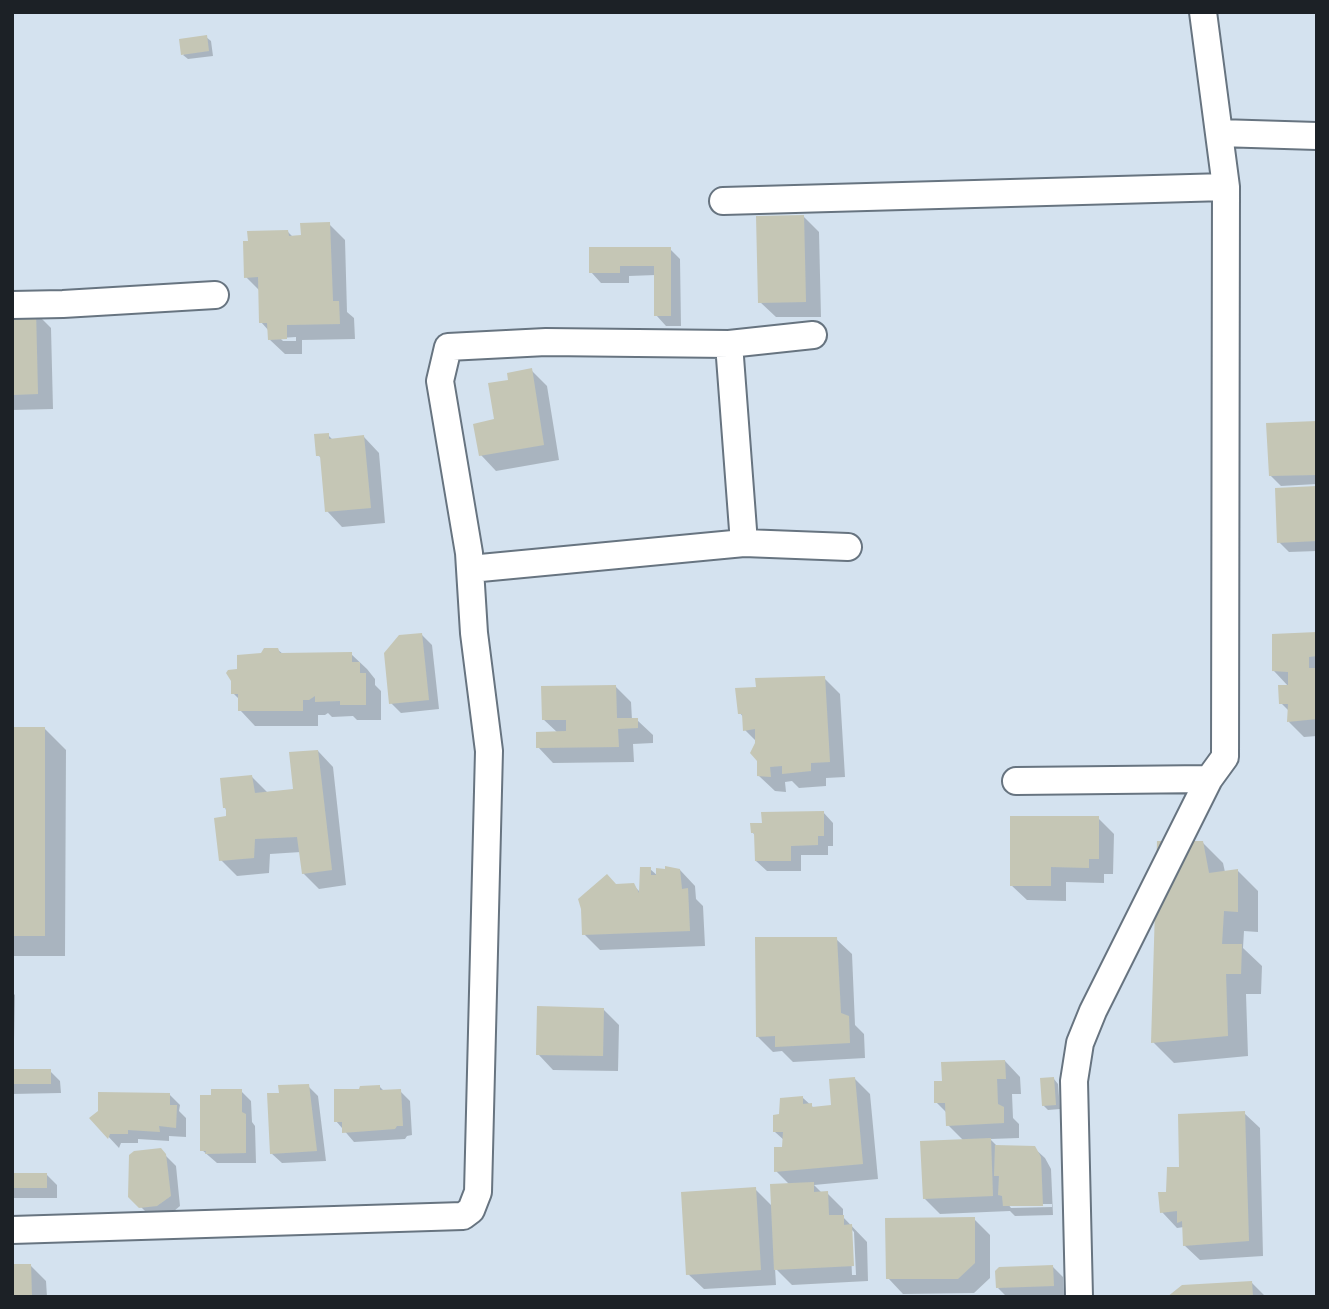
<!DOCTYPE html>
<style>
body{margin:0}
#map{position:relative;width:1329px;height:1309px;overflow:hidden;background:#d4e2ef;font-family:Mulish,sans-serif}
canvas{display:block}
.frame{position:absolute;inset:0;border:14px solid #1c2126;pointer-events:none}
</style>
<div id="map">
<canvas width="1329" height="1309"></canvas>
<div class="frame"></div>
</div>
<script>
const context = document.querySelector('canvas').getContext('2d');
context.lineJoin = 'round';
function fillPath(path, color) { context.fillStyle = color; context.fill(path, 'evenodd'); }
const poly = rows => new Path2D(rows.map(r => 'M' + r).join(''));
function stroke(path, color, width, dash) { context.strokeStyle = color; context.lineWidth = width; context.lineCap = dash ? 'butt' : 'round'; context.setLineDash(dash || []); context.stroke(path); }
fillPath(poly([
 [206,37,211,41,213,56,188,59,183,55],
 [803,216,819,232,821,317,776,317,760,302],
 [329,224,345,240,347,312,354,318,355,339,302,340,302,354,285,354,269,339,269,331,261,322,260,291,246,277,288,232,293,237,303,237],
 [296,337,296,341,283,341,280,338],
 [670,249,680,259,681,326,666,326,656,315,656,275,629,276,629,283,601,283,591,272],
 [12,312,35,312,51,328,53,409,12,410],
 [531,370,547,386,559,460,496,471,481,455,510,381],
 [1317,423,1317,484,1281,486,1270,475],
 [328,435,333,440,364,437,379,453,385,523,342,527,327,511,322,459,318,455],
 [1317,488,1317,551,1289,552,1279,542],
 [421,634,432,645,439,709,401,713,391,703],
 [1317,634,1317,736,1304,737,1289,722,1289,711,1281,703,1289,687,1274,671],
 [278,650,283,654,351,654,367,669,375,679,375,685,381,691,381,720,357,720,353,716,332,717,328,713,325,715,318,715,318,726,255,726,240,710,240,700,233,693,239,670,261,655],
 [824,678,840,694,845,777,826,778,826,786,799,788,792,781,785,782,786,792,775,791,759,776,757,742,745,730,744,718,740,713],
 [616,687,631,702,632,720,637,720,653,735,653,743,633,744,634,762,553,763,538,747,558,733,543,719],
 [12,729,45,729,66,750,65,956,12,956],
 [318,751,333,767,346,885,319,889,303,873,301,852,270,854,269,873,237,876,221,860,228,817,225,807,251,776,267,792,295,790],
 [823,812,833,823,833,846,828,846,828,855,801,855,801,871,767,871,756,861,756,836,752,832,763,825],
 [1098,818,1114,834,1113,874,1104,874,1104,883,1066,882,1066,901,1027,900,1011,885],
 [1202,842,1223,863,1225,872,1237,870,1258,891,1258,932,1244,931,1243,948,1262,966,1261,994,1246,994,1248,1056,1174,1063,1153,1042],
 [672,868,680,870,695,886,696,899,703,906,705,946,600,950,584,934,616,886,633,885,641,893,650,869,658,876,658,870],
 [836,939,852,954,855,1025,864,1034,865,1058,793,1062,782,1051,773,1052,757,1036],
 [12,992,15,995,14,1040,12,1040],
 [604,1010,619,1025,618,1071,553,1070,538,1054],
 [1005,1061,1020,1077,1021,1094,1012,1094,1013,1118,1019,1124,1019,1138,990,1139,998,1147,1034,1148,1045,1158,1051,1169,1053,1215,1015,1216,1010,1211,940,1214,924,1198,964,1141,948,1125,948,1114,936,1102,943,1082],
 [1008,1204,1052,1204,1052,1207,1011,1208],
 [12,1071,50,1071,60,1081,61,1093,12,1094],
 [855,1079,870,1094,878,1179,814,1185,822,1193,827,1193,843,1209,843,1217,867,1242,868,1281,792,1285,775,1268,776,1285,704,1289,688,1274,755,1189,773,1207,790,1185,776,1171,784,1149,785,1141,775,1132,781,1116,803,1098,814,1108,833,1107],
 [850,1228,854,1232,856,1275,852,1275],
 [1054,1079,1058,1084,1060,1109,1048,1110,1043,1105],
 [308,1086,318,1096,326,1161,282,1163,271,1153,281,1094],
 [379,1086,385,1092,400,1091,410,1101,412,1135,407,1136,405,1139,354,1142,336,1121,361,1091],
 [241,1091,251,1101,252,1122,255,1126,256,1163,217,1163,202,1150],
 [169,1094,180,1105,179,1111,186,1118,186,1137,169,1136,169,1141,138,1139,138,1143,121,1143,119,1148,92,1119],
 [1244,1113,1260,1128,1263,1256,1200,1260,1184,1245,1184,1227,1177,1228,1162,1212,1167,1194,1180,1169],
 [160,1150,176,1166,180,1206,168,1216,151,1217,130,1196],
 [12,1174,47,1175,57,1185,57,1198,12,1198],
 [974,1219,990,1235,990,1278,974,1293,903,1294,888,1278],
 [31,1266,46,1281,47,1297,12,1297],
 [1053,1267,1063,1277,1064,1296,1007,1297,998,1288],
 [1252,1283,1266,1297,1170,1297]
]), '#0003');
fillPath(poly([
 [207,35,209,51,181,55,179,39],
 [804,215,806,302,758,303,756,216],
 [330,222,333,301,339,301,340,324,287,325,287,339,268,340,267,323,259,323,258,277,244,278,243,241,248,241,247,231,288,230,289,236,301,235,300,223],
 [589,247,671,247,671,316,654,316,654,266,620,266,620,273,589,273],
 [36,310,38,394,12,395,12,311],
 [532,368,544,445,479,456,473,424,494,419,488,383,508,380,507,373],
 [1317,421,1317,475,1269,476,1266,423],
 [329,433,329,439,364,435,371,508,325,512,320,456,316,456,314,434],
 [1317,486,1317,541,1277,543,1275,488],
 [1317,632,1317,656,1309,657,1309,668,1317,668,1317,719,1287,722,1288,704,1279,704,1278,685,1288,685,1288,672,1272,671,1272,634],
 [422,633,429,700,389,704,384,653,399,635],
 [264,648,278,648,280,653,352,652,352,662,360,662,360,673,366,673,366,705,340,705,340,701,315,702,315,696,309,700,303,700,303,711,238,711,238,694,231,694,231,681,226,673,228,670,237,669,237,655,261,653],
 [825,676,830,762,811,763,811,771,782,774,782,766,770,767,771,777,757,776,757,761,750,753,755,743,755,729,743,731,742,714,738,714,735,688,756,687,755,678],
 [616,685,617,718,638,718,638,728,618,729,619,747,536,748,536,732,566,731,566,720,542,720,541,686],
 [12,727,45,727,45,936,12,936],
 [318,750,332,870,302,874,297,837,255,839,254,858,219,861,214,818,226,816,226,808,223,808,220,778,252,775,255,793,293,789,289,752],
 [824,811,824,836,818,836,818,845,791,846,791,861,755,861,754,833,751,833,750,823,762,823,761,812],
 [1010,816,1099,816,1099,859,1089,859,1089,868,1051,867,1051,886,1010,886],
 [1157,841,1203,841,1209,873,1238,869,1238,912,1224,911,1222,944,1242,944,1241,974,1226,974,1228,1036,1151,1043],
 [665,866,680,869,682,889,688,888,690,931,582,935,581,909,578,899,607,874,616,884,634,883,639,893,640,867,651,867,651,875,656,875,656,868,665,869],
 [755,937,837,937,841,1013,849,1016,850,1043,775,1047,775,1036,756,1037],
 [537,1006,604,1008,603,1056,536,1055],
 [1005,1060,1006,1079,997,1079,998,1104,1004,1107,1004,1123,946,1126,945,1103,934,1103,934,1081,942,1081,941,1062],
 [12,1069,51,1069,51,1084,12,1084],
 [855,1077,863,1164,774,1172,774,1147,782,1147,783,1132,773,1132,773,1115,779,1114,780,1098,803,1096,803,1104,812,1103,812,1107,831,1105,829,1079],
 [1054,1077,1056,1105,1042,1106,1040,1078],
 [309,1084,317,1151,270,1154,267,1093,279,1093,278,1085],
 [380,1085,380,1090,401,1089,403,1126,397,1126,395,1129,342,1133,342,1122,334,1122,334,1089,359,1089,360,1086],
 [211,1089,242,1089,242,1112,246,1114,246,1153,205,1154,206,1151,200,1151,200,1095,211,1095],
 [98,1092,170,1093,170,1105,177,1105,176,1128,159,1126,160,1132,128,1130,128,1134,110,1134,108,1139,89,1118,98,1111],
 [1245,1111,1249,1241,1183,1246,1182,1221,1177,1223,1177,1211,1160,1213,1158,1192,1166,1192,1167,1167,1179,1167,1178,1114],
 [991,1138,993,1196,923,1199,920,1141],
 [995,1145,1035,1146,1041,1157,1043,1206,1003,1206,1002,1196,998,1195,999,1176,994,1176],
 [161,1148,166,1154,171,1196,157,1206,139,1208,128,1197,129,1155,134,1151],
 [12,1173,47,1173,47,1188,12,1188],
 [814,1182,814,1192,828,1191,829,1215,844,1215,844,1225,852,1224,854,1266,774,1270,770,1184],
 [756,1187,761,1270,686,1275,681,1192],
 [975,1217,975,1263,958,1279,886,1279,885,1218],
 [12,1264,31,1264,32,1297,12,1297],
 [1053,1265,1054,1286,996,1288,995,1271,999,1267],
 [1252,1281,1253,1297,1167,1297,1182,1285]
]), '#c5c6b5');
const street = poly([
 [1219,133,1317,136],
 [723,201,1226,187],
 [12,305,63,304,215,295],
 [744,543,848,547],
 [470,569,744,543,729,344],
 [1016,781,1209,779],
 [12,1230,463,1216,471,1210,478,1192,489,751,474,633,469,553,440,381,448,347,546,342,729,344,813,335],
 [1079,1297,1074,1081,1080,1043,1093,1011,1209,779,1225,757,1226,187,1203,12]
]);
stroke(street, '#677480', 30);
stroke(street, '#fff', 26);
</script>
